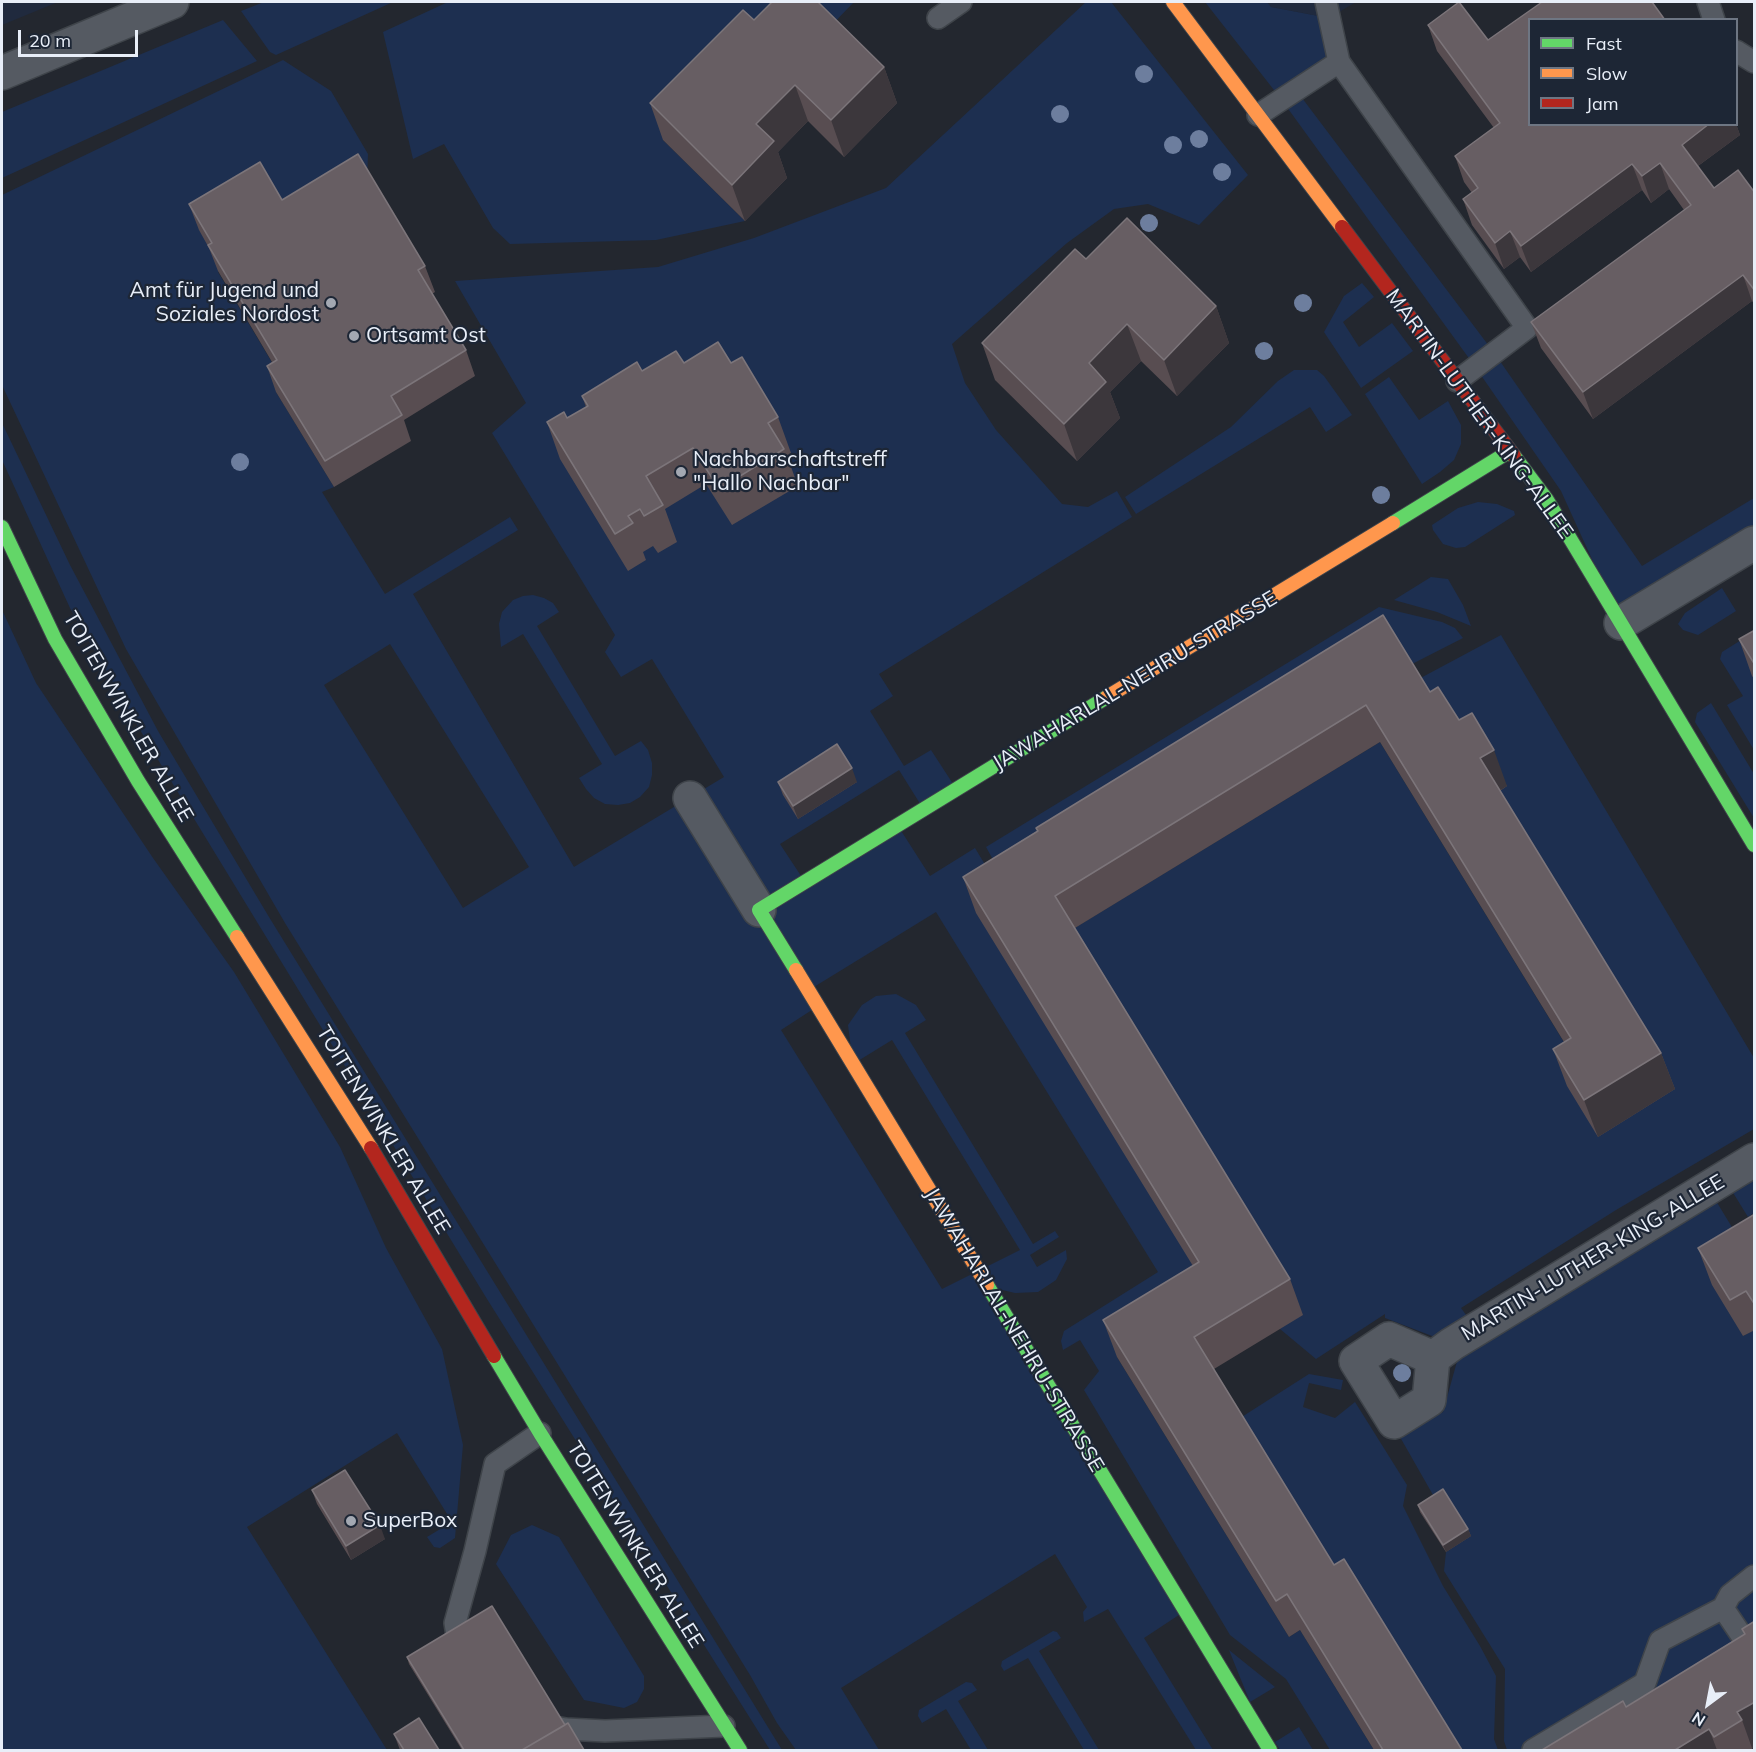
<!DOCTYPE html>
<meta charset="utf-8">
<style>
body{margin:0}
#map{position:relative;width:1756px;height:1752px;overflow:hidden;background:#23272f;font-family:Mulish,sans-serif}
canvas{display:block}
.frame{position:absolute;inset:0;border:3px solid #e8eef8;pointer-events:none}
.legend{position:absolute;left:1528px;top:18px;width:210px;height:108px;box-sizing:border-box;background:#1d2635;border:2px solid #6e7683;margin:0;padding:8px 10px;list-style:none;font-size:18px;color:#e8eef8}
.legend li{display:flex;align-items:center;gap:12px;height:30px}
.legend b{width:30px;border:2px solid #6e7683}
.north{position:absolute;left:1678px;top:1674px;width:60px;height:60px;-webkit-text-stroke:4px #1d2635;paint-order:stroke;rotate:212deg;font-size:16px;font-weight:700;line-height:24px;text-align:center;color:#e8eef8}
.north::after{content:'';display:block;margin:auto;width:21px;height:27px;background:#e8eef8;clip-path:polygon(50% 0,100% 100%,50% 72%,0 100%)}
.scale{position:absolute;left:18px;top:30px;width:120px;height:27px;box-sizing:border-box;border:3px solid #e8eef8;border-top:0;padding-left:8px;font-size:18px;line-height:21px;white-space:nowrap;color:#e8eef8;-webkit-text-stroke:4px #1d2635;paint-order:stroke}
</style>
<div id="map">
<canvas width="1756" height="1752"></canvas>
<div class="frame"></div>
<ul class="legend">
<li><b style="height:8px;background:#63d668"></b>Fast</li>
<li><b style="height:8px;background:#ff974d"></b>Slow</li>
<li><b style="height:8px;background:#b3261e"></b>Jam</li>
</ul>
<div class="north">N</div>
<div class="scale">20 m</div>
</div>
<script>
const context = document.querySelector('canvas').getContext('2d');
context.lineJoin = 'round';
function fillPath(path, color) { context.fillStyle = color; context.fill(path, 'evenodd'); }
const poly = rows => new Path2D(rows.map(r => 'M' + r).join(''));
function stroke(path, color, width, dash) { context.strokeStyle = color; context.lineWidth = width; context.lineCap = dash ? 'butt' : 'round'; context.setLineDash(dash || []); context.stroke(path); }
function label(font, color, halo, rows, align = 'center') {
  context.font = font + ' Mulish,sans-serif'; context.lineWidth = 4.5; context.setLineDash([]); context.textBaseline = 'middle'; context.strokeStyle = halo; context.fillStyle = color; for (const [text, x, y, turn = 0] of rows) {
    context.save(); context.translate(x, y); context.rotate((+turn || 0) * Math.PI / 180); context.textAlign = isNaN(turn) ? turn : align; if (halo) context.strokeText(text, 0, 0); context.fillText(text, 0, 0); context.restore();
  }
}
fillPath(poly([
 [2,2,58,2,2,25],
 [1267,2,1356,2,1329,18,1271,7]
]), '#202a3e');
fillPath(poly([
 [264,2,393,2,276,55,270,52,241,11],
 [448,2,854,2,825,32,663,140,745,221,656,240,510,244,493,228,444,144,413,159,383,32],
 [1086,2,1111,2,1248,175,1199,225,1148,204,1114,209,1067,243,952,344,965,383,996,430,1062,504,1088,507,1117,491,1132,517,879,674,893,696,870,711,904,766,931,750,957,790,924,810,899,770,780,844,805,882,898,826,930,876,975,848,1004,896,1213,1298,1117,1357,1289,1637,1300,1630,1374,1750,1330,1750,1286,1679,1230,1635,1084,1390,1099,1371,1080,1340,1063,1350,1061,1341,1064,1331,1158,1272,936,912,809,990,818,1006,781,1030,942,1289,1020,1250,892,1040,853,1064,848,1025,862,1005,876,996,896,994,916,1005,926,1020,905,1033,1033,1244,1055,1231,1059,1237,1030,1255,1037,1267,1066,1250,1067,1259,1056,1280,1038,1292,1015,1293,990,1287,1185,1611,1144,1638,1213,1750,1196,1750,1108,1609,1084,1622,1083,1612,1087,1607,1055,1554,841,1688,879,1750,796,1750,777,1723,750,1675,285,923,126,649,2,385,2,195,283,60,331,91,368,154,367,181,218,272,286,386,276,392,334,487,322,492,385,594,510,517,518,530,413,594,574,867,724,777,652,659,621,677,605,652,615,635,492,433,526,403,455,281,658,267,754,238,886,188],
 [390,644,529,867,463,908,324,685],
 [1205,2,1267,2,1271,7,1329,18,1339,62,1296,90,1495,354,1642,566,1754,498,1754,543,1621,623,1561,491,1476,368,1281,99],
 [223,20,257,61,2,178,2,112],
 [1362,283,1374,297,1343,322,1359,347,1392,323,1413,351,1361,388,1324,332,1344,296],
 [1294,370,1317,370,1324,376,1352,415,1326,432,1310,407,1136,514,1125,497,1231,427,1278,381],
 [1389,377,1419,420,1448,401,1461,425,1461,444,1454,460,1440,472,1422,484,1365,394],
 [2,423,70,565,158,731,269,917,782,1750,770,1750,487,1299,143,735,70,608,2,460],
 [1478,502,1497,504,1514,511,1515,515,1465,547,1456,548,1443,544,1433,530,1432,525,1458,508],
 [1431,577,1448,579,1463,605,1471,626,1437,612,1394,600],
 [1722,588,1736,611,1698,635,1683,630,1678,624,1685,613],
 [533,595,544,598,553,603,559,612,537,626,615,756,641,741,648,750,652,763,652,775,649,787,640,797,630,803,618,805,605,804,594,798,586,789,579,778,602,764,523,634,501,647,499,624,502,612,513,600,523,596],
 [1379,607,1442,622,1455,628,1463,638,1001,874,986,847],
 [2,610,36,683,153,858,234,972,340,1147,386,1248,442,1349,463,1445,455,1538,440,1548,434,1547,427,1537,452,1522,397,1433,247,1527,387,1750,2,1750],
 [1754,632,1754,750,1727,705,1743,696,1720,659,1722,652],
 [1501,635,1754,1058,1754,1129,1616,1210,1461,1308,1469,1319,1440,1339,1385,1318,1385,1314,1316,1359,1280,1329,1068,932,1380,742,1584,1075,1674,1090,1415,681],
 [1711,703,1754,774,1754,818,1695,722,1697,713],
 [1754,1173,1754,1213,1748,1217,1732,1191],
 [1713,1196,1752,1260,1743,1336,1754,1330,1754,1672,1615,1750,1507,1750,1504,1741,1505,1669,1444,1571,1446,1552,1470,1536,1437,1502,1400,1437,1443,1412,1461,1347],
 [1309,1374,1343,1380,1341,1390,1309,1383,1303,1407,1335,1418,1355,1402,1407,1485,1403,1506,1443,1586,1480,1646,1496,1676,1494,1739,1498,1750,1453,1750,1348,1601,1237,1420],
 [532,1525,559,1537,644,1676,644,1689,637,1702,624,1708,584,1700,496,1564,511,1535],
 [1053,1631,1057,1632,1061,1638,1039,1651,1099,1750,1084,1750,1028,1658,1004,1671,1001,1666,1002,1661],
 [1229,1650,1275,1687,1250,1702],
 [966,1682,972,1683,977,1690,958,1701,988,1750,971,1750,946,1709,922,1723,918,1716,919,1710],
 [1299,1727,1313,1750,1280,1750,1275,1742]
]), '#1d2f50');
const lane = poly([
 [1326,2,1339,62],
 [1708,2,1714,20],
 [938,18,961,2],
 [1736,51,1754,62],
 [1258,115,1339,62,1527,328,1457,381],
 [1723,1608,1730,1595,1754,1576],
 [465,1654,457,1635,455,1623,475,1551,495,1464,540,1433],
 [543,1725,566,1729,605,1731,724,1726],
 [1533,1750,1645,1683,1660,1641,1723,1608,1754,1654]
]);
const street = poly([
 [2,73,172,2],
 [1621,623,1754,543],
 [690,798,759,910],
 [1433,1358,1389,1339,1356,1361,1394,1422,1429,1400,1433,1358,1452,1344,1754,1160]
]);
const fast = poly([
 [1514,456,1547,500,1754,845],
 [1393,523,1510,451],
 [2,527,55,639,138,781,237,937],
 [796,970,759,910,1107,697],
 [987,1285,1270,1750],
 [494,1356,540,1433,740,1750]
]);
const slow = poly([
 [1173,2,1342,227],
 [1107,697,1393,523],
 [237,937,371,1148],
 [796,970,987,1285]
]);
const jam = poly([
 [1342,227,1514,456],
 [371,1148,494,1356]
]);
stroke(lane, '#3f444a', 24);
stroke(street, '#3f444a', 36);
stroke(fast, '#3f444a', 16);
stroke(slow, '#3f444a', 16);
stroke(jam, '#3f444a', 16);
stroke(lane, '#555a62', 21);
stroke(street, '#555a62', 33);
stroke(fast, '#63d668', 14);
stroke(slow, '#ff974d', 14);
stroke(jam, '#b3261e', 14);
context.fillStyle = '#6d7e9e';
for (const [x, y] of [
 [1144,74],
 [1060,114],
 [1199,139],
 [1173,145],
 [1222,172],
 [1149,223],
 [1303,303],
 [1264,351],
 [240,462],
 [1381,495],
 [1402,1373]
]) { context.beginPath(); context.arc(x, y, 9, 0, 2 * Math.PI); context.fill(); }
fillPath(poly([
 [754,20,884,67,897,103,844,157,808,121,778,152,787,178,745,221,663,140,650,103],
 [1428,25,1530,124,1736,124,1740,135,1698,166,1714,188,1755,193,1755,305,1752,301,1593,419,1541,348,1531,322,1684,210,1669,189,1651,203,1642,190,1531,272,1520,257,1504,269,1472,225,1463,199,1472,193,1464,182,1455,156,1494,128,1437,51],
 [282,200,425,266,435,292,432,294,466,350,475,376,404,420,411,441,334,487,276,392,267,366,272,362,218,271,209,248,199,230,189,204],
 [1086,259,1216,306,1229,343,1177,396,1141,361,1110,392,1120,418,1077,461,995,380,982,343],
 [684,363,731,363,778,417,791,453,787,456,798,486,732,525,706,484,665,509,677,542,658,553,653,546,643,552,646,560,628,571,560,459,547,422,567,418,586,407,582,396,642,371],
 [1383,615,1430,692,1459,720,1507,786,1500,791,1661,1053,1675,1089,1598,1137,1567,1086,1553,1049,1564,1042,1380,742,1075,928,1290,1279,1303,1315,1214,1369,1334,1565,1462,1750,1374,1750,1300,1630,1289,1637,1117,1357,1103,1320,1193,1266,976,913,963,877,1037,831,1036,828],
 [1755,630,1755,680,1752,676,1739,639],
 [778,782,857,782,798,819,783,795],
 [1755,1214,1755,1330,1743,1336,1712,1285,1698,1248],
 [312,1490,385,1539,351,1560,317,1504],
 [1418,1505,1468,1529,1471,1536,1446,1552,1420,1512],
 [1755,1621,1755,1746,1752,1748,1753,1750,1542,1750,1626,1707,1744,1634,1742,1629],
 [407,1657,565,1725,584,1750,462,1750,409,1664],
 [394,1734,439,1750,400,1750]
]), '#584d51');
fillPath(poly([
 [884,67,897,103,844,157,831,120],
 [795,85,808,121,778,152,787,178,745,221,732,185,756,124],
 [1709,124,1736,124,1740,135,1691,171,1682,145],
 [1660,163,1669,189,1651,203,1642,176],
 [1632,164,1642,190,1531,272,1521,246],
 [1510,231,1520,257,1504,269,1495,243],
 [1743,275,1752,301,1593,419,1583,392],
 [1216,306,1229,343,1177,396,1164,360],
 [1127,324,1141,361,1110,392,1120,418,1077,461,1064,424,1089,363],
 [1494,750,1507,786,1493,795,1480,758],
 [852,768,857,782,798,819,793,806],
 [1661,1053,1675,1089,1598,1137,1584,1100],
 [380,1525,385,1539,351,1560,346,1546],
 [1468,1529,1471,1536,1446,1552,1443,1545],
 [1755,1702,1755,1746,1752,1748,1742,1720,1737,1712],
 [1709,1729,1717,1750,1675,1750]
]), '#3c373c');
const building = poly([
 [772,2,818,2,884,67,831,120,795,85,756,124,774,141,732,185,650,103,743,10,754,20,772,2],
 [1459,2,1488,40,1542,2,1652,2,1665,20,1530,20,1530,124,1709,124,1682,145,1714,188,1738,170,1755,193,1755,291,1743,275,1583,392,1531,322,1691,205,1660,163,1642,176,1632,164,1521,246,1510,231,1495,243,1463,199,1478,188,1455,156,1500,123,1428,25,1459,2],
 [358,154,425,266,418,270,466,350,391,396,402,415,325,461,267,366,277,360,208,245,212,243,189,204,260,162,282,200,358,154],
 [1127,218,1216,306,1164,360,1127,324,1089,363,1106,382,1064,424,982,343,1075,249,1086,259,1127,218],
 [718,342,731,363,742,357,778,417,768,423,784,449,719,489,693,448,646,476,663,505,644,516,640,509,628,516,633,523,615,534,547,422,564,412,567,418,588,406,582,396,637,362,642,371,676,351,684,363,718,342],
 [1383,615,1430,692,1438,687,1459,720,1472,713,1494,750,1480,758,1661,1053,1584,1100,1553,1049,1571,1038,1366,705,1055,896,1290,1279,1194,1337,1334,1565,1344,1559,1462,1750,1383,1750,1287,1594,1276,1601,1103,1320,1199,1262,963,877,1038,831,1036,828,1383,615],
 [1755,630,1755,665,1739,639,1755,630],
 [837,744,852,768,793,806,778,782,837,744],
 [1755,1214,1755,1305,1746,1291,1730,1300,1698,1248,1755,1214],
 [345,1470,380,1525,346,1546,312,1490,345,1470],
 [1443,1489,1468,1529,1443,1545,1418,1505,1443,1489],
 [492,1606,565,1725,522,1750,464,1750,407,1657,492,1606],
 [1755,1621,1755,1702,1737,1712,1742,1720,1714,1737,1709,1729,1675,1750,1542,1750,1623,1701,1626,1707,1745,1634,1742,1629,1755,1621],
 [419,1718,439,1750,404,1750,394,1734,419,1718],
 [568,1723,584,1750,522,1750,568,1723]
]);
fillPath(building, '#675e63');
stroke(building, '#7c757a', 1.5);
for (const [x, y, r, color] of [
 [331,303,6,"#a3a8b2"],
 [354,336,6,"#a3a8b2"],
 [681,472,6,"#a3a8b2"],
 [351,1521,6,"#a3a8b2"]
]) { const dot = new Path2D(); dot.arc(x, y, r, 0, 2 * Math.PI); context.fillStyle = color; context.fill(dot); stroke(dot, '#1d2635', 2); }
label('21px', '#e8eef8', '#1d2635', [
 ["Amt für Jugend und",319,291,"right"],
 ["Soziales Nordost",319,315,"right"],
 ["Ortsamt Ost",366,336],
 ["Nachbarschaftstreff",693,460],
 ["\"Hallo Nachbar\"",693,484],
 ["SuperBox",363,1521]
], 'left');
label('21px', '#e8eef8', '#1d2635', [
 ["MARTIN-LUTHER-KING-ALLEE",1479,414,54],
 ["JAWAHARLAL-NEHRU-STRASSE",1135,681,-31],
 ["TOITENWINKLER ALLEE",128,717,60],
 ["TOITENWINKLER ALLEE",383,1130,59],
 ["MARTIN-LUTHER-KING-ALLEE",1593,1258,-31],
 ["JAWAHARLAL-NEHRU-STRASSE",1014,1330,59],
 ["TOITENWINKLER ALLEE",635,1545,58]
]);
</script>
